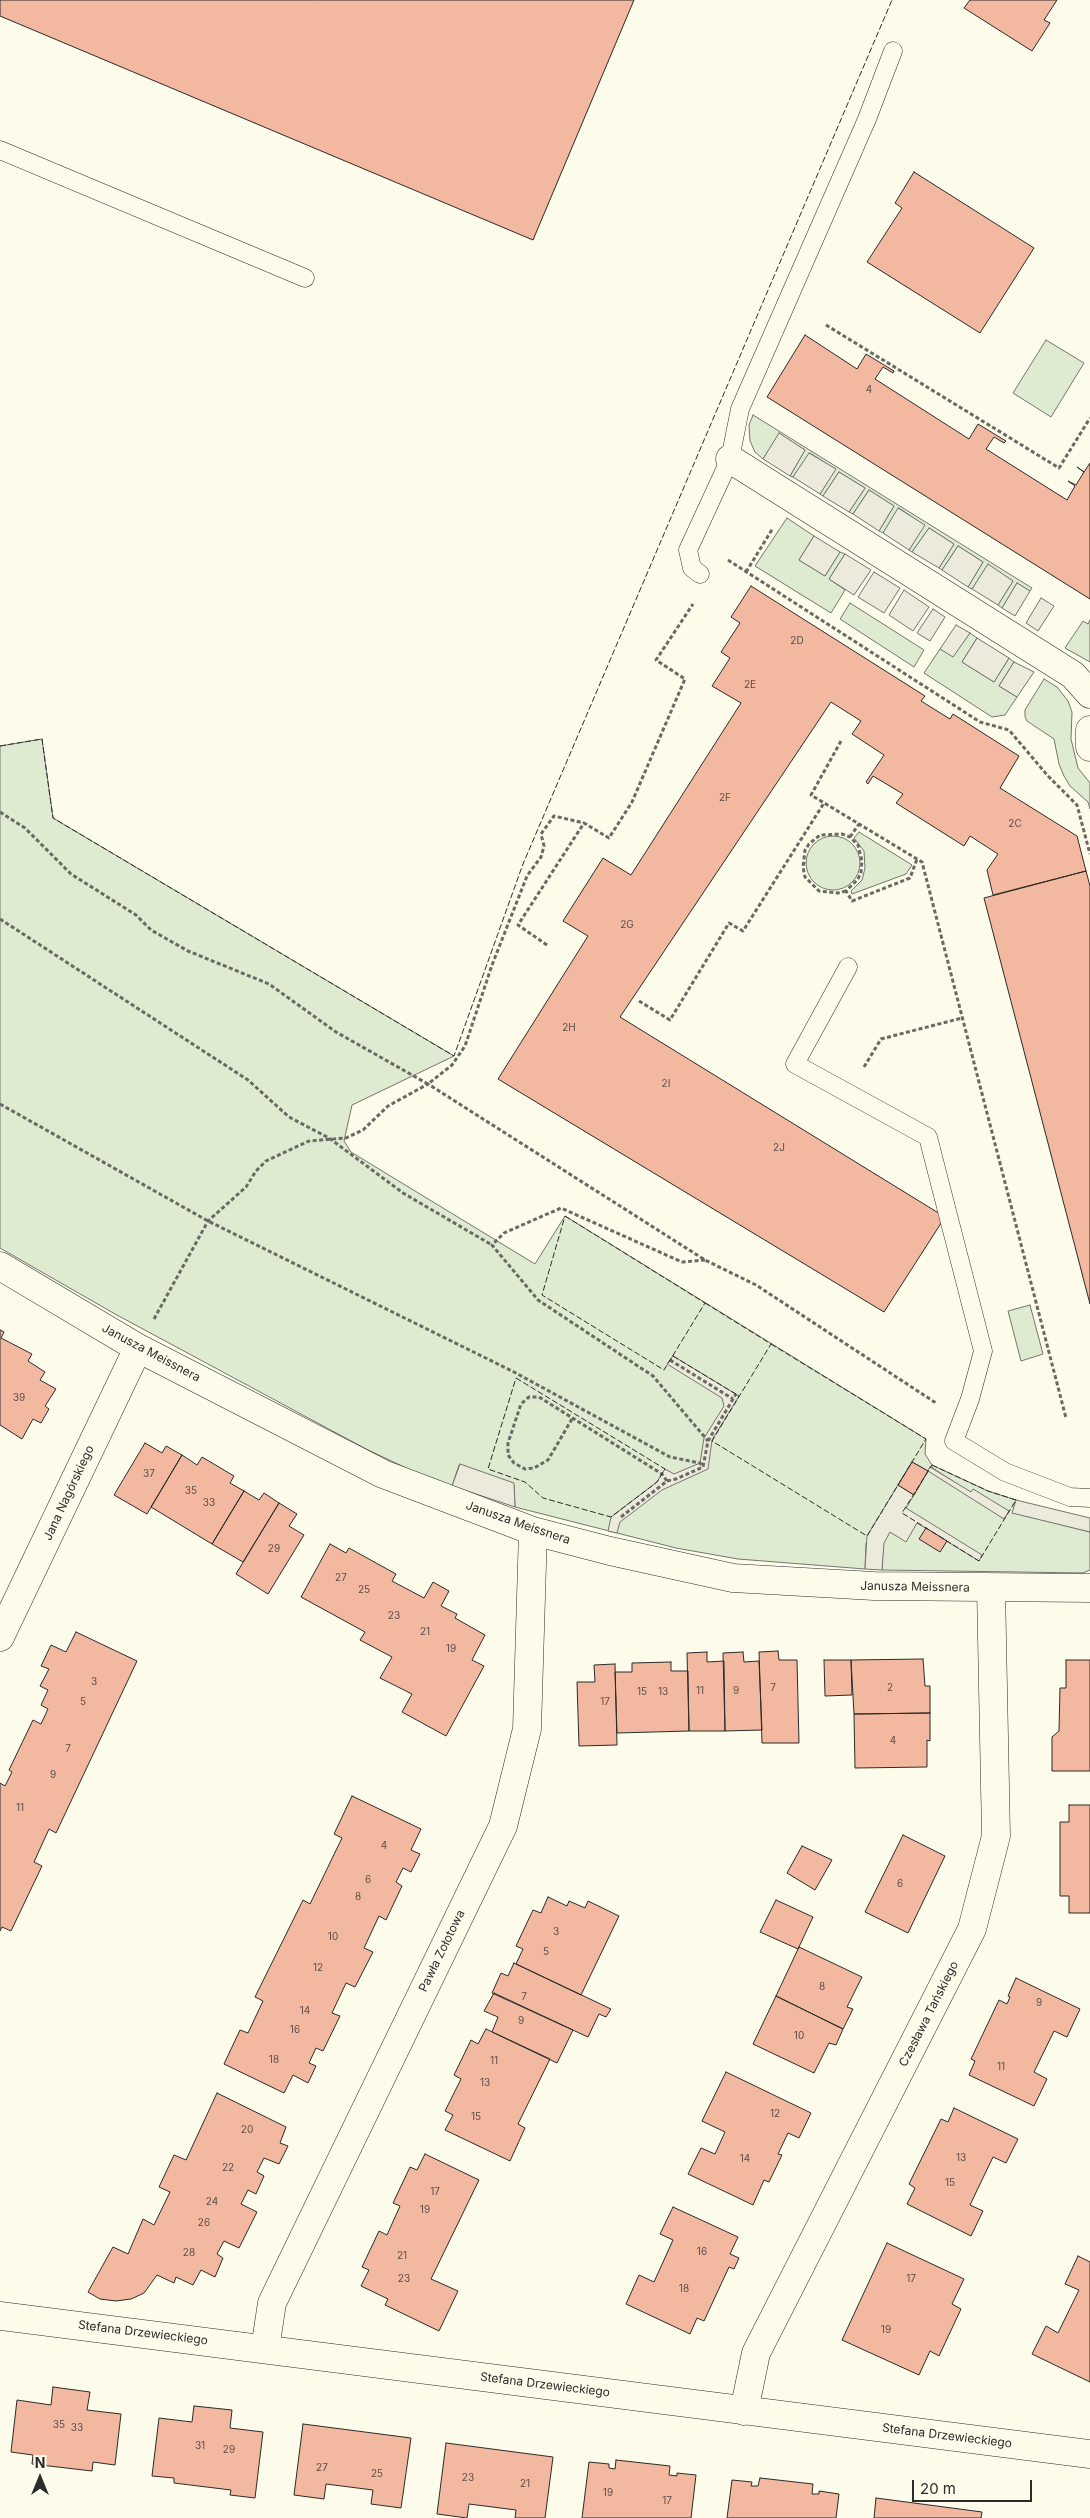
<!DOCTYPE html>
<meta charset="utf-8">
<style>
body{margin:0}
#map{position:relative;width:1090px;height:2518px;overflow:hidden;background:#fdfbea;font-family:Inter,sans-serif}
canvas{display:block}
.north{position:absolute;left:15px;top:2453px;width:50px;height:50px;-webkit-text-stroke:4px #fdfbea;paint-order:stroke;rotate:0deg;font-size:14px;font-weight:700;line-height:20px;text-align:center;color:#2b2b2b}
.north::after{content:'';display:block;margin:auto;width:18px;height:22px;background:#2b2b2b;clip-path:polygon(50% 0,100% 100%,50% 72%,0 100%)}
.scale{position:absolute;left:912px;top:2480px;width:120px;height:22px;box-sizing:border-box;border:2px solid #2b2b2b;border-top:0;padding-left:6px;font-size:15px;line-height:18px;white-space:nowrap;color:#2b2b2b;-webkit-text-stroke:4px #fdfbea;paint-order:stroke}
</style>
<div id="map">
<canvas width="1090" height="2518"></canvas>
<div class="north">N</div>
<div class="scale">20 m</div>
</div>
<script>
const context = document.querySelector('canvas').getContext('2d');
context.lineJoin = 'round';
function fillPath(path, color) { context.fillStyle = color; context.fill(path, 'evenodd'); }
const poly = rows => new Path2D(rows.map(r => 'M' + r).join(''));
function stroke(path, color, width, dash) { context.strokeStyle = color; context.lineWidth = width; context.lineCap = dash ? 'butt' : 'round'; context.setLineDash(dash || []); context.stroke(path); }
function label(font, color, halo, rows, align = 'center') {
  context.font = font + ' Inter,sans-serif'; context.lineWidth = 4; context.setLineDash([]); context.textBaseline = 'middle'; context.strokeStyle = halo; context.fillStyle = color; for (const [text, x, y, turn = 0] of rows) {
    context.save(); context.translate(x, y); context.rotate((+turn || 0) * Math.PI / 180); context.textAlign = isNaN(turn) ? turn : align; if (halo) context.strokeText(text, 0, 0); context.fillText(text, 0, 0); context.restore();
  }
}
const green = poly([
 [1046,340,1084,363,1051,417,1013,393,1046,340],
 [753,415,1032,588,1030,591,1017,583,1002,608,998,605,1013,581,988,565,972,589,968,587,983,562,958,546,942,570,939,568,954,544,929,528,912,552,909,550,924,525,899,508,883,533,879,531,894,506,869,490,853,514,849,512,865,488,839,472,823,496,820,494,835,469,810,453,793,477,790,476,805,450,779,434,763,459,755,452,750,441,749,425,753,415],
 [787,518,814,536,799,560,825,576,840,552,845,554,829,579,845,590,831,613,755,566,787,518],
 [850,603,924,650,914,667,840,619,850,603],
 [1090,620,1090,662,1065,648,1083,621,1088,624,1090,620],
 [970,633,977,638,962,662,994,682,1009,658,1014,662,999,686,1017,697,1005,715,992,717,924,673,940,649,953,656,970,633],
 [1044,679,1057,687,1068,701,1072,712,1071,739,1078,768,1090,783,1090,809,1088,802,1070,786,1064,776,1059,764,1054,739,1027,721,1025,717,1025,710,1044,679],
 [42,739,53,818,454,1056,352,1105,344,1141,351,1152,535,1264,565,1216,926,1439,925,1454,932,1465,988,1491,1016,1500,1013,1512,1090,1532,1090,1570,1083,1573,882,1570,883,1543,866,1543,865,1569,738,1559,676,1548,515,1507,514,1485,459,1465,452,1486,423,1476,366,1449,115,1314,0,1248,0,746,42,739],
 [912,1462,928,1471,914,1494,898,1485,912,1462],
 [931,1467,971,1493,1009,1511,1004,1519,931,1467],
 [859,832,912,865,906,874,852,894,851,891,862,880,865,868,864,851,854,838,859,832],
 '806 863a27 27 0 1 1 54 0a27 27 0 1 1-54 0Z',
 [1030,1305,1043,1354,1021,1361,1008,1311,1030,1305]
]);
fillPath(green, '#deebd1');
stroke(green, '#74746e', 1);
const parking = poly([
 [779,433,805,450,790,476,763,459,779,433],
 [809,453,836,469,820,494,793,477,809,453],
 [839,472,865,488,849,512,823,496,839,472],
 [869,490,894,506,879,531,853,514,869,490],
 [898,508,925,525,909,550,883,533,898,508],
 [929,528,954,544,939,568,912,552,929,528],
 [814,536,840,552,825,576,799,560,814,536],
 [958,546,983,562,968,587,942,570,958,546],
 [845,554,871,570,854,595,829,579,845,554],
 [988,564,1013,581,998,605,972,589,988,564],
 [874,572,900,588,884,613,858,597,874,572],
 [1017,583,1030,591,1015,616,1002,608,1017,583],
 [904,590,929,607,913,631,889,615,904,590],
 [1041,598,1054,606,1038,631,1026,623,1041,598],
 [933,609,945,617,930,641,917,633,933,609],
 [956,625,970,633,953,657,940,649,956,625],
 [977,638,1009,658,994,682,962,662,977,638],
 [1014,662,1034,672,1017,697,999,686,1014,662],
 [673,1356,739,1396,712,1440,708,1469,662,1490,620,1522,617,1533,608,1531,611,1517,657,1482,665,1469,674,1474,700,1463,704,1438,724,1406,722,1398,667,1364,673,1356],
 [460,1464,514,1483,515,1507,452,1486,460,1464],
 [930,1467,971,1492,973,1489,1009,1511,1004,1519,928,1471,930,1467],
 [898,1485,914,1495,906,1508,982,1555,979,1561,917,1523,906,1542,890,1532,884,1543,882,1570,865,1569,867,1536,898,1485],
 [1016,1500,1090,1518,1090,1532,1012,1513,1016,1500]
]);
fillPath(parking, '#eceadb');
stroke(parking, '#74746e', 1);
const building = poly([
 [0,0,634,0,533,240,0,16,0,0],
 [970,0,1057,0,1044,20,1050,23,1032,51,964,8,970,0],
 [914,172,1034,248,980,333,867,262,902,208,895,203,914,172],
 [805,335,857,369,866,354,894,371,893,373,883,367,875,379,969,439,978,424,1006,441,1004,443,994,437,986,449,1067,500,1075,486,1068,481,1076,485,1084,472,1077,467,1084,472,1090,463,1090,599,767,397,805,335],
 [751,586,925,696,921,701,950,719,953,714,1019,756,1000,788,1077,836,1086,871,993,895,987,870,998,854,970,836,964,846,896,803,903,794,873,776,868,784,866,782,884,755,852,734,861,721,831,702,620,1017,945,1217,884,1312,498,1079,588,936,563,921,603,858,631,875,741,703,712,686,730,658,721,652,740,623,731,617,751,586],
 [1086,871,1090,886,1090,1304,984,898,1086,871],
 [0,1330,4,1332,1,1338,32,1354,28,1361,45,1372,40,1380,56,1389,45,1406,49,1409,41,1423,33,1419,22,1439,0,1425,0,1330],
 [145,1443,162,1453,166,1446,182,1455,147,1514,114,1495,145,1443],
 [182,1455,197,1465,202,1457,234,1476,230,1483,244,1491,212,1544,151,1507,182,1455],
 [912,1462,928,1471,914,1495,898,1485,912,1462],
 [244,1491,259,1500,264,1493,279,1503,243,1562,212,1544,244,1491],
 [279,1503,297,1514,289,1526,304,1535,268,1594,236,1574,279,1503],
 [926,1528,947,1541,940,1552,919,1539,926,1528],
 [330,1544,346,1553,349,1548,396,1574,392,1581,424,1598,433,1582,449,1591,441,1606,457,1614,455,1618,485,1635,472,1660,484,1666,446,1736,402,1712,412,1694,380,1678,392,1657,360,1640,365,1632,301,1597,330,1544],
 [76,1632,137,1661,56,1833,49,1829,34,1862,42,1866,11,1931,2,1927,0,1931,0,1783,5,1786,12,1772,9,1770,33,1720,41,1724,48,1709,41,1705,48,1690,40,1686,49,1669,41,1666,51,1645,66,1652,76,1632],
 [778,1651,779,1660,797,1660,799,1743,762,1743,759,1652,778,1651],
 [707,1652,707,1662,724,1661,725,1731,689,1731,687,1653,707,1652],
 [743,1652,744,1662,759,1661,762,1730,725,1731,723,1653,743,1652],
 [923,1659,925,1686,930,1686,930,1713,854,1714,851,1660,923,1659],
 [824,1660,851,1660,852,1695,825,1696,824,1660],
 [1066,1660,1090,1660,1090,1771,1052,1771,1052,1737,1059,1731,1060,1688,1066,1688,1066,1660],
 [671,1662,671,1671,688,1671,689,1731,617,1733,615,1672,632,1672,632,1663,671,1662],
 [615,1664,617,1745,579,1746,577,1682,595,1682,594,1665,615,1664],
 [930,1713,930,1741,927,1740,927,1767,855,1768,854,1714,930,1713],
 [352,1796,421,1829,411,1850,420,1854,411,1872,403,1868,396,1882,402,1886,386,1920,379,1916,364,1948,373,1952,355,1987,346,1983,332,2013,340,2016,323,2051,316,2048,309,2063,316,2066,308,2083,293,2075,284,2093,224,2064,240,2030,248,2033,263,2001,255,1997,303,1900,310,1904,342,1838,334,1834,352,1796],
 [1069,1805,1090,1805,1090,1913,1069,1913,1069,1896,1060,1896,1060,1822,1069,1822,1069,1805],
 [903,1835,945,1856,908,1933,865,1912,903,1835],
 [802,1846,832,1860,815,1890,787,1873,802,1846],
 [548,1897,567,1906,569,1901,585,1908,588,1901,619,1916,581,1995,516,1964,523,1949,516,1946,533,1910,541,1913,548,1897],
 [776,1900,813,1917,798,1949,760,1932,776,1900],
 [799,1947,862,1977,847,2007,853,2009,843,2029,776,1996,799,1947],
 [514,1963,611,2009,606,2017,599,2014,588,2037,492,1993,501,1973,508,1976,514,1963],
 [1016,1978,1080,2009,1067,2037,1054,2031,1034,2072,1047,2079,1034,2106,969,2075,975,2061,971,2059,999,2000,1007,2004,1010,1997,1008,1996,1016,1978],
 [494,1993,573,2030,557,2063,492,2032,498,2017,484,2011,494,1993],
 [776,1996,843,2029,836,2045,829,2043,814,2073,753,2044,776,1996],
 [486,2029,550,2059,518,2124,525,2128,510,2161,445,2130,453,2115,445,2111,461,2079,454,2075,471,2040,478,2044,486,2029],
 [726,2072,811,2113,799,2138,788,2133,778,2154,782,2155,769,2182,764,2180,753,2205,688,2174,701,2148,715,2154,725,2132,702,2121,726,2072],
 [217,2093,286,2127,280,2143,288,2146,279,2164,264,2158,257,2172,264,2176,256,2194,248,2190,241,2204,257,2212,239,2248,224,2241,217,2254,223,2258,215,2277,201,2270,193,2285,176,2277,174,2283,157,2275,144,2293,131,2299,116,2301,100,2299,88,2292,113,2247,128,2254,143,2219,154,2225,170,2192,159,2187,174,2155,186,2160,217,2093],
 [954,2108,1018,2139,1006,2163,993,2157,970,2205,983,2211,971,2236,907,2204,915,2188,909,2184,941,2119,948,2122,954,2108],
 [425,2154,479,2180,431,2279,458,2291,439,2331,385,2305,388,2299,361,2286,369,2270,362,2267,379,2231,387,2235,400,2206,393,2203,410,2167,417,2170,425,2154],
 [673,2207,738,2237,730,2254,739,2258,734,2269,729,2267,704,2321,697,2318,690,2334,626,2304,639,2275,654,2282,673,2240,660,2234,673,2207],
 [887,2243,964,2279,952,2304,961,2309,939,2356,930,2351,919,2375,842,2340,887,2243],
 [1078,2256,1090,2262,1090,2382,1032,2354,1046,2326,1058,2333,1079,2290,1065,2284,1078,2256],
 [53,2387,90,2392,87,2410,121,2414,115,2465,93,2462,92,2471,32,2464,33,2455,11,2452,17,2400,51,2405,53,2387],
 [194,2406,232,2410,230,2428,263,2432,255,2498,230,2495,231,2490,174,2483,174,2478,152,2476,159,2418,192,2422,194,2406],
 [303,2424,411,2438,401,2508,371,2504,373,2490,326,2484,324,2499,294,2495,303,2424],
 [446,2443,553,2457,545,2518,515,2518,516,2510,469,2504,467,2518,437,2514,446,2443],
 [616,2460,670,2466,669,2475,677,2476,677,2473,696,2475,691,2518,582,2518,589,2462,609,2464,609,2468,615,2469,616,2460],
 [760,2478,813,2484,812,2494,819,2494,819,2491,839,2494,836,2518,727,2518,732,2480,752,2482,751,2486,758,2486,760,2478],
 [876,2498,982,2512,981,2518,874,2518,876,2498]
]);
fillPath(building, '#f2b8a0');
stroke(building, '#2b2b2b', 1);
const service = poly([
 [0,150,305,278],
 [700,574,692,568,688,550,730,459,740,409,867,119,893,51],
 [848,967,795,1064,928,1137,983,1351,970,1399,954,1441,1005,1472,1070,1497,1090,1498]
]);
const minor = poly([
 [730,459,1073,675,1090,694],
 [1090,730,1090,747],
 [0,1266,138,1348,383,1474,533,1531,610,1551,733,1578,874,1586,1090,1588],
 [0,1637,138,1348],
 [0,2316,1090,2454],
 [265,2349,272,2303,503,1826,527,1729,533,1531],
 [744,2411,756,2353,972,1929,996,1836,991,1588]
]);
stroke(service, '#2b2b2b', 19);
stroke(minor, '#2b2b2b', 29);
stroke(poly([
 [826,325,1059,468,1090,418],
 [728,560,980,722,1009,730,1048,776,1077,805,1090,854],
 [746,572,773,528],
 [841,741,811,795,922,862,1066,1418],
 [0,812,25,828,71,874,136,915,151,930,188,951,269,984,336,1032,428,1084,452,1065,465,1046,492,965,527,876,541,857,544,846,541,834,554,816,584,823],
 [850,837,859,824],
 [846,891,838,893,819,891,805,877,803,867,805,850,809,844,820,835,842,834,850,837,858,845,862,861,861,872,858,879,846,891,852,901,910,878,917,859],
 [0,919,248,1080,289,1117,329,1138,403,1193,492,1245],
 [547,945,518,925,584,823,609,838,632,802,685,679,656,660,693,604],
 [639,1001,670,1020,729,923,743,931,824,803],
 [864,1067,881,1039,962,1018],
 [0,1104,208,1221,514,1372,670,1457,700,1463,703,1467],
 [705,1260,682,1262,561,1208,504,1233,492,1245,538,1300,653,1376,708,1441],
 [154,1319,208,1221,246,1187,256,1171,266,1161,309,1141,346,1138,363,1130,388,1106,428,1084,705,1260,756,1285,936,1403],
 [670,1360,733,1399],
 [572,1419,548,1460,534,1468,525,1469,514,1463,508,1455,508,1443,521,1404,529,1397,539,1397,662,1474,667,1481],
 [621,1517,667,1481,676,1479,703,1467,708,1441,736,1394]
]), '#6a6964', 3, [4, 2.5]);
stroke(service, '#fdfbea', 18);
stroke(minor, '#fdfbea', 28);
stroke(poly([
 [0,746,42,739,53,818,454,1056,523,864,892,0],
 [565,1216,705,1303,664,1370,542,1295,565,1216],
 [705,1303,771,1344],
 [771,1344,926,1439,867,1536,712,1441,771,1344],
 [673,1356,739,1396],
 [516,1378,665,1469,657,1482,611,1517,543,1498,525,1482,488,1469,516,1378],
 [932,1465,988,1491,1016,1500,979,1561,902,1513,932,1465]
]), '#2b2b2b', 1, [6, 2.5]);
label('10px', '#5d4e48', null, [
 ["4",869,390],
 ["2D",797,641],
 ["2E",750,685],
 ["2F",725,798],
 ["2C",1015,824],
 ["2G",627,925],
 ["2H",569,1028],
 ["2I",666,1084],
 ["2J",779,1148],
 ["39",19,1398],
 ["37",149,1474],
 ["35",191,1491],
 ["33",209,1503],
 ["29",274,1549],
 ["27",341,1578],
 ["25",364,1590],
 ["23",394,1616],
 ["21",425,1632],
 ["19",451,1649],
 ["3",94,1682],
 ["7",773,1688],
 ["2",890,1688],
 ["11",700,1691],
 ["9",736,1691],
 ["15",642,1692],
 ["13",663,1692],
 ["5",83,1702],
 ["17",605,1702],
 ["4",893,1741],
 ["7",68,1749],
 ["9",53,1775],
 ["11",20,1808],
 ["4",384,1846],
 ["6",368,1880],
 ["6",900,1884],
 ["8",358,1897],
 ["3",556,1932],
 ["10",333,1937],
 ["5",546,1952],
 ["12",318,1968],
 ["8",822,1987],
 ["7",524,1997],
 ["9",1039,2003],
 ["14",305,2011],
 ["9",521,2021],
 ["16",295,2030],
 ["10",799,2036],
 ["18",274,2060],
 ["11",494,2061],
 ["11",1001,2067],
 ["13",485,2083],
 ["12",775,2114],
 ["15",476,2117],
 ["20",247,2130],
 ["13",961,2158],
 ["14",745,2159],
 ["22",228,2168],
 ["15",950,2183],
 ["17",435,2192],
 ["24",212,2202],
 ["19",425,2210],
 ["26",204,2223],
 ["16",702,2252],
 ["28",189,2253],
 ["21",402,2256],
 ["23",404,2279],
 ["17",911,2279],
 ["18",684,2289],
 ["19",886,2330],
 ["35",59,2425],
 ["33",77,2428],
 ["31",200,2446],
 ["29",229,2450],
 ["27",322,2468],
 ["25",377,2474],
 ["23",468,2478],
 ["21",525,2484],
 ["19",608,2493],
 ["17",667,2501]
]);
label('12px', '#2b2b2b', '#fdfbea', [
 ["Janusza Meissnera",151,1353,28],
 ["Jana Nagórskiego",69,1493,-65],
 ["Janusza Meissnera",518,1523,19],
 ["Janusza Meissnera",915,1587,1],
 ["Pawła Zołotowa",442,1951,-64],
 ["Czesława Tańskiego",929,2014,-63],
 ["Stefana Drzewieckiego",143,2333,7],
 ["Stefana Drzewieckiego",545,2385,7],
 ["Stefana Drzewieckiego",947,2436,7]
]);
</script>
